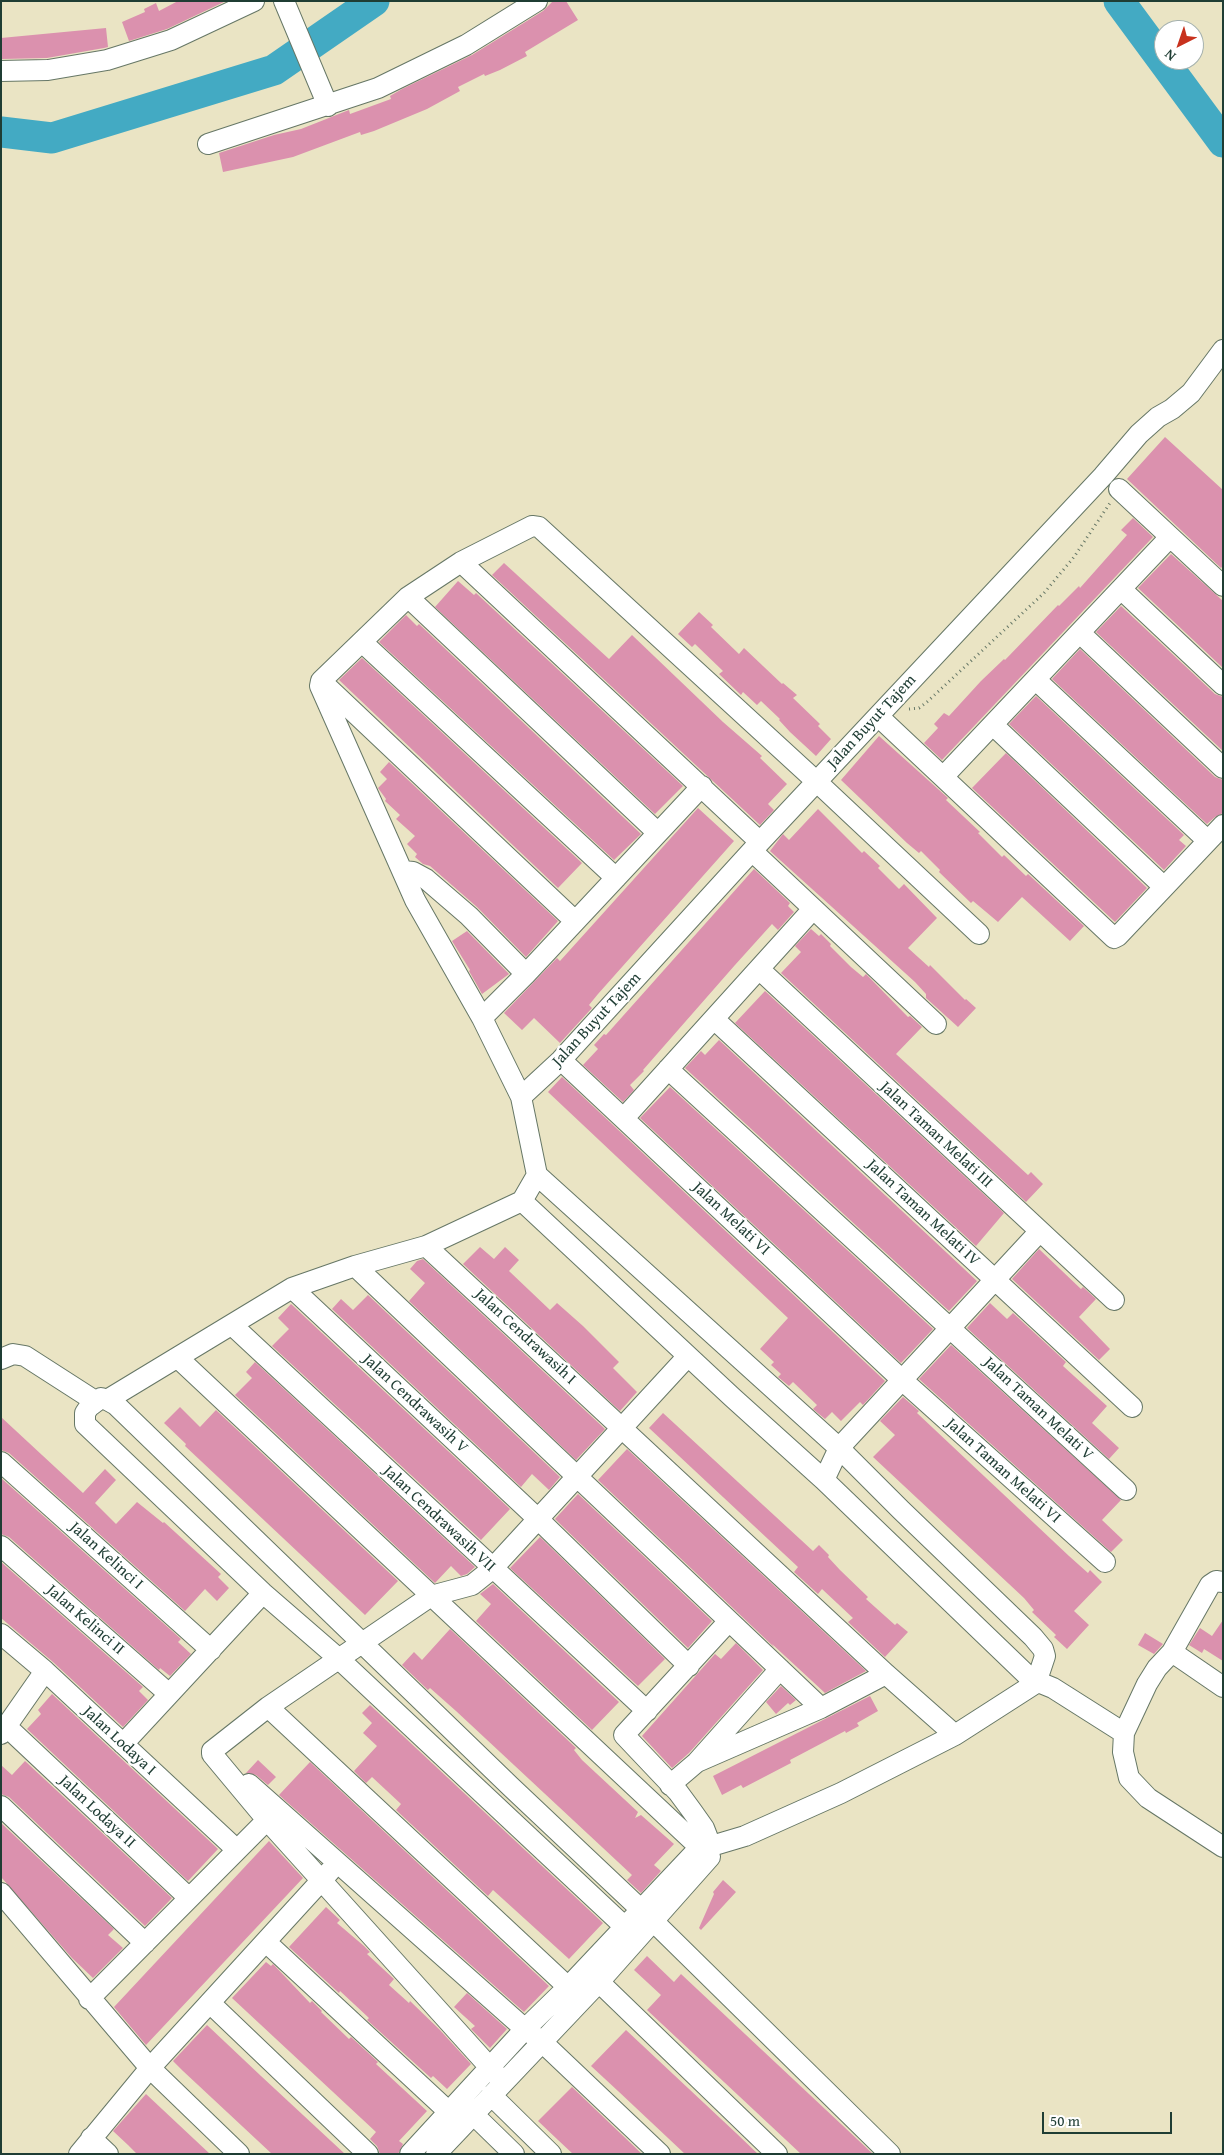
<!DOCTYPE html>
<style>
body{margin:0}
#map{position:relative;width:1224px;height:2155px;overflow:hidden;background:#eae4c4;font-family:"Gentium Book Plus",serif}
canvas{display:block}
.frame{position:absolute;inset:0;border:2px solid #1f3d34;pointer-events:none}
.north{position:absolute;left:1154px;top:20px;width:50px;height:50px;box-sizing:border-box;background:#fff;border:1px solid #a5b1ae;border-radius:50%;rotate:221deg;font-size:14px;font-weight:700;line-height:20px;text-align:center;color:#1f3d34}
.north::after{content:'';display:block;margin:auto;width:18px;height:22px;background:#c8321e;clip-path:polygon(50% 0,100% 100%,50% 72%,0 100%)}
.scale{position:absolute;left:1042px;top:2112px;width:130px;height:22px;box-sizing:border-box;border:2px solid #1f3d34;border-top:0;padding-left:6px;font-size:15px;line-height:18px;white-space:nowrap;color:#1f3d34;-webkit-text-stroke:4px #fff;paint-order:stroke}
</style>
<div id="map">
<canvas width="1224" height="2155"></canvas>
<div class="frame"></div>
<div class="north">N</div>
<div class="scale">50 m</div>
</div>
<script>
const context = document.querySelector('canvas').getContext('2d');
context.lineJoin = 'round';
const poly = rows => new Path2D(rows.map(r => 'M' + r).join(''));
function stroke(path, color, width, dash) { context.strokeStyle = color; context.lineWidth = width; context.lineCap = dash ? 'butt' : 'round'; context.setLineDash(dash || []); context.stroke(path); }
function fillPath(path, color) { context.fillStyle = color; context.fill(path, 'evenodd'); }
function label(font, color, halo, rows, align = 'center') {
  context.font = font + ' "Gentium Book Plus",serif'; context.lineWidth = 5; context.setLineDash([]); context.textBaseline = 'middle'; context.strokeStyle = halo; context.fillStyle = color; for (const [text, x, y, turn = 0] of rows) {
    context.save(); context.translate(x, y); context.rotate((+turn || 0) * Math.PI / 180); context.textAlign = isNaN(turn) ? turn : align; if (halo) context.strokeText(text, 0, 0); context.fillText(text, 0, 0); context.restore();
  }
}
stroke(poly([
 [1119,1,1223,142],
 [1,132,52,138,274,70,374,1]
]), '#43aac3', 31);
fillPath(poly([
 [178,1,226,1,167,29,129,41,122,22,145,12,144,9,156,3,159,11],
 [553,1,566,1,578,20,525,52,527,56,500,70,485,76,484,74,458,87,460,91,427,109,374,131,361,135,360,132,293,157,223,172,219,153,274,135,301,129,349,110,350,114,391,99,390,96,402,89,472,55,543,11],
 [106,28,108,47,104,48,47,58,2,59,1,38],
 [1165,437,1223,490,1223,566,1221,568,1127,479],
 [1133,518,1153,537,942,760,924,743,938,728,934,724,944,713,949,716,981,681,1004,659,1005,660,1058,605,1059,606,1079,586,1080,588,1127,535,1121,530],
 [1171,554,1223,601,1223,668,1138,588],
 [504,563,609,659,632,635,723,722,762,756,760,758,787,784,768,804,774,810,760,825,492,575],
 [458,581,474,595,476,593,683,786,655,814,435,607],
 [1121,606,1215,694,1223,697,1223,751,1096,632],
 [699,612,713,625,711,627,739,654,744,648,782,684,783,683,797,695,793,698,820,724,818,726,831,739,816,756,790,732,779,720,780,719,761,701,757,705,743,692,741,695,719,674,723,671,695,644,692,647,678,634],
 [406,615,417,626,419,624,641,834,614,860,379,642],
 [1080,649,1215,777,1223,780,1223,813,1215,817,1207,824,1052,679],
 [362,658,582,863,558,888,339,680],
 [1036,696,1184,835,1179,840,1186,846,1164,870,1009,724],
 [879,736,948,798,946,800,980,832,978,833,1002,857,1004,855,1026,876,1028,874,1084,926,1070,941,1022,897,998,922,973,901,971,903,939,872,940,870,921,851,919,853,907,843,841,780],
 [1006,753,1147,888,1115,922,972,788],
 [389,762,558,921,526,957,477,907,430,866,423,864,415,857,417,854,407,844,415,836,396,819,400,815,385,801,386,799,378,788,387,779,380,772],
 [698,808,734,841,598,994,589,1005,592,1008,560,1043,534,1018,522,1030,504,1013,557,958,560,961],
 [818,809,862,853,864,851,880,866,878,868,899,889,904,884,937,918,908,948,929,967,930,965,965,1000,966,999,976,1008,958,1027,926,998,926,994,915,982,770,851,783,834,789,840],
 [754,869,790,903,788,906,794,912,778,930,772,924,735,965,643,1070,644,1071,630,1085,634,1090,623,1102,583,1065,598,1049,594,1045,604,1034,606,1035],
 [811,929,819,936,821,934,831,944,830,946,851,967,863,977,866,974,908,1017,910,1016,922,1027,896,1054,1028,1175,1031,1172,1043,1184,1026,1202,781,973,801,952,795,946],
 [467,931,509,974,482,994,469,971,470,970,452,941],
 [765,991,1004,1213,976,1246,735,1023],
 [719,1040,977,1281,949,1311,685,1068,701,1051,705,1055],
 [562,1077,885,1381,863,1405,860,1402,841,1421,832,1412,825,1419,813,1409,817,1405,793,1382,789,1386,778,1377,781,1374,771,1365,774,1362,760,1349,788,1318,548,1092],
 [670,1087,933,1329,901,1363,640,1118],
 [480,1247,494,1259,505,1247,519,1260,509,1271,550,1310,557,1303,583,1326,619,1362,613,1368,637,1392,620,1411,463,1264],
 [1039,1249,1081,1289,1083,1287,1096,1299,1079,1317,1110,1349,1099,1360,1012,1279],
 [423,1259,605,1429,576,1460,409,1301,425,1283,410,1269,417,1261],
 [368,1295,560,1477,549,1490,532,1474,521,1487,332,1309,341,1299,353,1310],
 [990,1303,1007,1319,1013,1313,1066,1362,1063,1366,1107,1406,1092,1423,1119,1448,1109,1459,967,1328],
 [291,1304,510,1509,481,1540,272,1346,289,1329,278,1318],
 [951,1345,1121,1500,1102,1520,1123,1540,1111,1552,919,1379],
 [255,1362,475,1567,467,1574,461,1576,451,1566,435,1583,235,1395,252,1378,246,1372],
 [903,1397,919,1411,917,1413,1069,1556,1088,1573,1090,1570,1102,1582,1074,1611,1089,1625,1067,1649,1054,1637,1056,1635,1032,1612,1034,1610,1024,1598,873,1457,895,1435,880,1421],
 [180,1407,200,1427,216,1410,398,1581,365,1615,185,1446,186,1444,164,1423],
 [663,1413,813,1551,819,1545,829,1555,828,1557,840,1570,868,1597,866,1599,895,1625,897,1623,908,1632,885,1657,848,1622,853,1618,822,1589,818,1594,794,1572,798,1567,649,1428],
 [1,1417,83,1493,105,1469,116,1480,95,1503,116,1524,137,1502,163,1523,164,1522,221,1574,218,1577,229,1588,217,1601,205,1589,185,1611,9,1453,1,1450],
 [627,1449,866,1671,825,1693,772,1644,774,1647,598,1480],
 [1,1478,181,1639,178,1642,191,1654,170,1676,160,1668,159,1670,9,1537,1,1534],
 [578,1494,712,1621,688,1648,555,1519],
 [540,1537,665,1659,638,1686,510,1568],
 [1,1562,143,1687,139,1691,148,1700,123,1727,53,1662,1,1618],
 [493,1584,619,1702,592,1730,476,1621,491,1604,480,1594],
 [1223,1620,1223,1661,1204,1649,1202,1653,1189,1645,1200,1628,1212,1636],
 [450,1629,576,1748,574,1750,582,1760,638,1812,635,1818,641,1815,674,1844,654,1865,661,1871,641,1893,627,1880,632,1875,456,1711,430,1688,428,1690,402,1665,414,1652,422,1660],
 [1145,1633,1163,1644,1154,1654,1138,1645],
 [736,1643,763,1670,689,1753,672,1768,642,1736,715,1654,721,1659],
 [781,1686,796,1700,790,1705,788,1703,776,1714,766,1702],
 [52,1694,218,1849,188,1881,27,1729,41,1714,38,1710],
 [870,1696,878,1711,857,1723,859,1726,846,1733,845,1731,790,1760,791,1763,743,1788,741,1785,722,1795,713,1776],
 [370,1705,603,1923,569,1959,493,1890,488,1896,396,1810,401,1804,372,1777,366,1783,354,1771,377,1746,363,1733,372,1723,362,1713],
 [258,1760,276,1777,268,1785,256,1775,246,1773],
 [25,1761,172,1898,145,1926,9,1797,1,1794,1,1765,12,1775],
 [310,1762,549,1986,524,2012,279,1795],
 [1,1823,114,1929,108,1935,123,1948,93,1978,72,1958,1,1877],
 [269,1841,303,1878,146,2045,114,2007],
 [723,1880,736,1892,701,1930,699,1928,714,1894,713,1892],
 [326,1907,340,1920,337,1923,364,1946,370,1952,367,1954,394,1979,389,1985,409,2003,410,2001,439,2029,471,2064,447,2089,433,2076,431,2078,367,2020,369,2018,340,1991,339,1993,289,1947],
 [647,1956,674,1982,681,1974,873,2154,801,2154,647,2010,661,1995,634,1970],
 [266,1962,271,1966,273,1964,310,2003,312,2001,322,2011,321,2012,349,2039,351,2037,378,2062,376,2064,427,2111,399,2141,403,2144,398,2154,380,2154,377,2146,370,2139,376,2132,232,1998],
 [467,1993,507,2029,490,2048,471,2029,475,2026,454,2007],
 [207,2025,261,2076,345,2154,272,2154,183,2071,173,2061],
 [626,2030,736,2133,758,2154,685,2154,618,2091,591,2066],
 [572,2087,642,2154,573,2154,558,2140,538,2121],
 [146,2094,210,2154,137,2154,128,2145,113,2131]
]), '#db91ae');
const minor = poly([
 [284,1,328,106],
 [1,71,48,70,107,60,171,40,254,1],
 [208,144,378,88,466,45,537,1],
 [1119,489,1223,586],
 [461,562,760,842],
 [1121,589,1223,685],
 [408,597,658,833],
 [1080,633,1223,768],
 [362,642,616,878],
 [1036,680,1208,841],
 [322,682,575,921],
 [878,716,1114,938,1118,936,1223,825],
 [993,725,1163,886],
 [943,777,1170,537],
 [752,851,936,1024],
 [403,871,413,872,426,879,469,916,526,974],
 [759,969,1114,1300],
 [482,1018,526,974,702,786],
 [714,1019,1132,1407],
 [561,1060,901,1379,1105,1562],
 [668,1069,1126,1490],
 [521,1097,561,1060,760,842,1103,476,1139,434,1158,417,1172,409,1191,393,1223,350],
 [624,1118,813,909],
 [522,1201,732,1397,824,1480,1031,1679,1053,1688,1124,1733],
 [426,1246,886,1674,955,1735],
 [355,1266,821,1708],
 [292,1288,538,1519,689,1666],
 [232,1325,647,1711],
 [178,1358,709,1856],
 [1,1359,13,1354,25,1356,95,1401],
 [107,1400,292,1288,355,1266,426,1246,522,1201,537,1175,521,1097,482,1018,415,900,320,686,321,681,408,597,461,562,532,526,539,527,817,782,979,934],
 [1,1462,211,1650],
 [824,1480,839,1448,1040,1231],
 [1,1546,169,1694],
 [1,1634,45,1671,236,1849],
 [1172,1652,1210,1585,1216,1581,1223,1582],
 [1223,1687,1172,1652,1157,1668,1147,1684,1124,1733,1123,1752,1129,1778,1148,1798,1223,1847],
 [268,1707,568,1987],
 [6,1726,188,1897],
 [1,1734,45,1671],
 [123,1744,263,1593],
 [697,1762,821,1708,886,1674],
 [249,1784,525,2029,541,2041,660,2154],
 [670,1785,697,1762,780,1669],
 [1,1806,145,1943],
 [711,1846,704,1828,692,1811,678,1792,624,1735,729,1621],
 [1,1893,150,2068,79,2154],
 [625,1927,338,1658,263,1593,85,1424,85,1413,89,1407,101,1398,107,1400,116,1405,510,1786,652,1920,890,2154],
 [267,1943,449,2112],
 [599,1982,777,2154],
 [89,1999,276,1811],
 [210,2003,368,2154],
 [503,2082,267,1820,212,1754,212,1751,268,1707,431,1596,472,1585,492,1569,688,1356],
 [491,2095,551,2154],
 [473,2114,514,2154],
 [91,2138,108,2154],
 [239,2154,150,2068,330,1871],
 [410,2154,525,2029,568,1987,700,1847,708,1847,745,1836,841,1793,955,1735,1036,1683,1045,1656,1043,1649,1033,1637,901,1510,839,1448,537,1175],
 [436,2154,599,1982,710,1857]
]);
stroke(minor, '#676', 22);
stroke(poly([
 [909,709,919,708,927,702,1044,593,1074,557,1110,503]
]), '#676', 3, [1, 4]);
stroke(minor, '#fff', 20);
label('16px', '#1f3d34', '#fff', [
 ["Jalan Buyut Tajem",872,722,-47],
 ["Jalan Buyut Tajem",597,1020,-47],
 ["Jalan Taman Melati III",936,1135,43],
 ["Jalan Taman Melati IV",923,1213,43],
 ["Jalan Melati VI",731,1219,43],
 ["Jalan Cendrawasih I",525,1337,43],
 ["Jalan Cendrawasih V",415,1404,43],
 ["Jalan Taman Melati V",1038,1409,43],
 ["Jalan Taman Melati VI",1003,1471,42],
 ["Jalan Cendrawasih VII",439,1519,43],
 ["Jalan Kelinci I",106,1556,42],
 ["Jalan Kelinci II",85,1620,41],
 ["Jalan Lodaya I",119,1741,43],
 ["Jalan Lodaya II",97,1812,43]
]);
</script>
